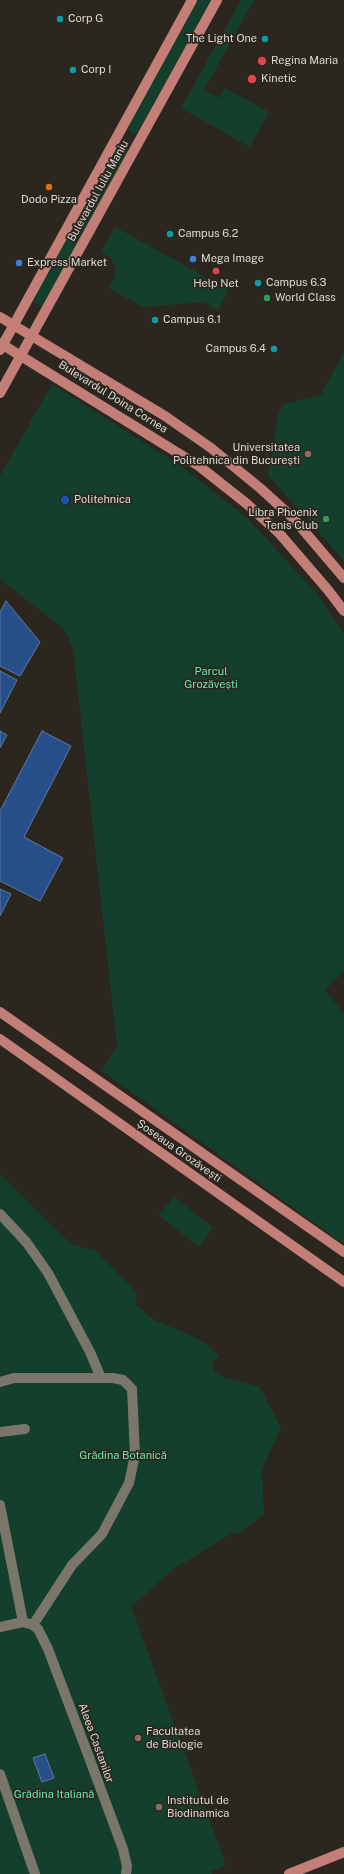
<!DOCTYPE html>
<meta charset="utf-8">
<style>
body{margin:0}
canvas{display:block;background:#2c271e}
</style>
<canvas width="344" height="1874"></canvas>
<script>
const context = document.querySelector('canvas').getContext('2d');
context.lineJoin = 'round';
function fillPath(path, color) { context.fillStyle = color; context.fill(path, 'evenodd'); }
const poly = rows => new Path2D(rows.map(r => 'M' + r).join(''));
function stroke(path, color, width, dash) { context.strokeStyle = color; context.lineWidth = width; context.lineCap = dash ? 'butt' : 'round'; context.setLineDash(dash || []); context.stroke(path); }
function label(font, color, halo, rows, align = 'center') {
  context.font = font + ' "Public Sans",sans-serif'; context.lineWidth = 3.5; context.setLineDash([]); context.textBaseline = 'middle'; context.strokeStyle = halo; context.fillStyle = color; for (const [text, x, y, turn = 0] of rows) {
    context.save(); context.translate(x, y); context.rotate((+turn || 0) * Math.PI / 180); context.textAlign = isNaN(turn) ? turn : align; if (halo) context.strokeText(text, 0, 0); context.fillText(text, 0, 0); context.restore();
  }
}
fillPath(poly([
 [198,0,211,0,138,132,134,134,130,132,128,127],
 [241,0,254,0,204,90,219,98,225,88,269,112,250,147,181,108],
 [123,143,128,146,128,151,43,307,32,301,119,144],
 [115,227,229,290,218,310,204,302,143,307,109,288,115,276,115,266,111,258,101,252],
 [344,352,344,561,268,475,278,415,284,404,321,395],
 [52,384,182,467,248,519,316,593,344,633,344,971,325,990,344,1014,344,1244,102,1071,117,1046,73,648,64,629,0,579,0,476],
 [0,1174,71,1244,96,1251,137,1293,136,1305,154,1320,192,1336,206,1344,219,1357,212,1363,214,1371,223,1377,260,1387,281,1428,262,1469,264,1514,237,1535,234,1532,172,1570,131,1607,226,1865,211,1871,212,1874,0,1874],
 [174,1197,213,1228,199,1247,159,1215]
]), '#143f2d');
const water = poly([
 [6,601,40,642,20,676,0,666,0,612,6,601],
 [0,671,17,680,0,713,0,671],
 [0,731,7,735,0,748,0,731],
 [42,731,71,746,24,837,63,858,40,901,0,881,0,811,42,731],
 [0,889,11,894,0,916,0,889],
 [45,1754,54,1778,42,1782,33,1758,45,1754]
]);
fillPath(water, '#27508b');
stroke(water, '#5e79a1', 1);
stroke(poly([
 [0,1214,27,1243,48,1273,90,1352,101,1378],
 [0,1382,14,1378,113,1378,123,1380,132,1389,135,1455,129,1483,102,1534,72,1565,33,1625,23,1622,0,1627],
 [0,1432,25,1429],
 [0,1505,23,1622],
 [33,1625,38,1629,48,1649,87,1752,123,1849,127,1866,126,1874],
 [0,1774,35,1874]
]), '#7b766b', 10);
stroke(poly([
 [0,317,165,416,211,448,260,488,293,518,344,578],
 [0,343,199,466,247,504,279,533,328,590,344,611],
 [0,350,192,0],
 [0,393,217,0],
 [0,1012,344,1252],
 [0,1039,344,1282],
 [289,1874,344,1852]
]), '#c37e77', 10);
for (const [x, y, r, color] of [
 [60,19,4,"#0f9aa8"],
 [265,39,4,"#0f9aa8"],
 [262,61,5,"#e0444e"],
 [73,70,4,"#0f9aa8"],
 [252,79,5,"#e0444e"],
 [49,187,4,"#e8710a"],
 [170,234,4,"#0f9aa8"],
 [193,259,4,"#3f7fe0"],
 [19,263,4,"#3f7fe0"],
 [216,271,4,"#e0444e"],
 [258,283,4,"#0f9aa8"],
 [267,298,4,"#2e9e5b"],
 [155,320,4,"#0f9aa8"],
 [274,349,4,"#0f9aa8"],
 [308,454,4,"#8d6e63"],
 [65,500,5,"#1a4fb4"],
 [326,519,4,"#2e9e5b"],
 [138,1738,4,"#8d6e63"],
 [159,1807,4,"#8d6e63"]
]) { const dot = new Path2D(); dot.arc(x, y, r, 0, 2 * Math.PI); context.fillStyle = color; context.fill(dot); stroke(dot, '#2c271e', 1.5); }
label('11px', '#dddad4', '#2c271e', [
 ["Corp G",68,19],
 ["The Light One",257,39,"right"],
 ["Regina Maria",271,61],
 ["Corp I",81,70],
 ["Kinetic",261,79],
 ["Dodo Pizza",49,200,"center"],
 ["Campus 6.2",178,234],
 ["Mega Image",201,259],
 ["Express Market",27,263],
 ["Campus 6.3",266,283],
 ["Help Net",216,284,"center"],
 ["World Class",275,298],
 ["Campus 6.1",163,320],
 ["Campus 6.4",266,349,"right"],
 ["Universitatea",300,448,"right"],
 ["Politehnica din București",300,461,"right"],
 ["Politehnica",74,500],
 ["Libra Phoenix",318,513,"right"],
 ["Tenis Club",318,526,"right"],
 ["Facultatea",146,1732],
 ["de Biologie",146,1745],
 ["Institutul de",167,1801],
 ["Biodinamica",167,1814]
], 'left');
label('11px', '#dddad4', '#2c271e', [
 ["Bulevardul Iuliu Maniu",98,191,-61],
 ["Bulevardul Doina Cornea",113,397,32],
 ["Șoseaua Grozăvești",179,1151,35],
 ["Aleea Castanilor",96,1743,70]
]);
label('11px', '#68e8b2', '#2c271e', [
 ["Parcul",211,672],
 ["Grozăvești",211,685],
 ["Grădina Botanică",123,1456],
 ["Grădina Italiană",54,1795]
]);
</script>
